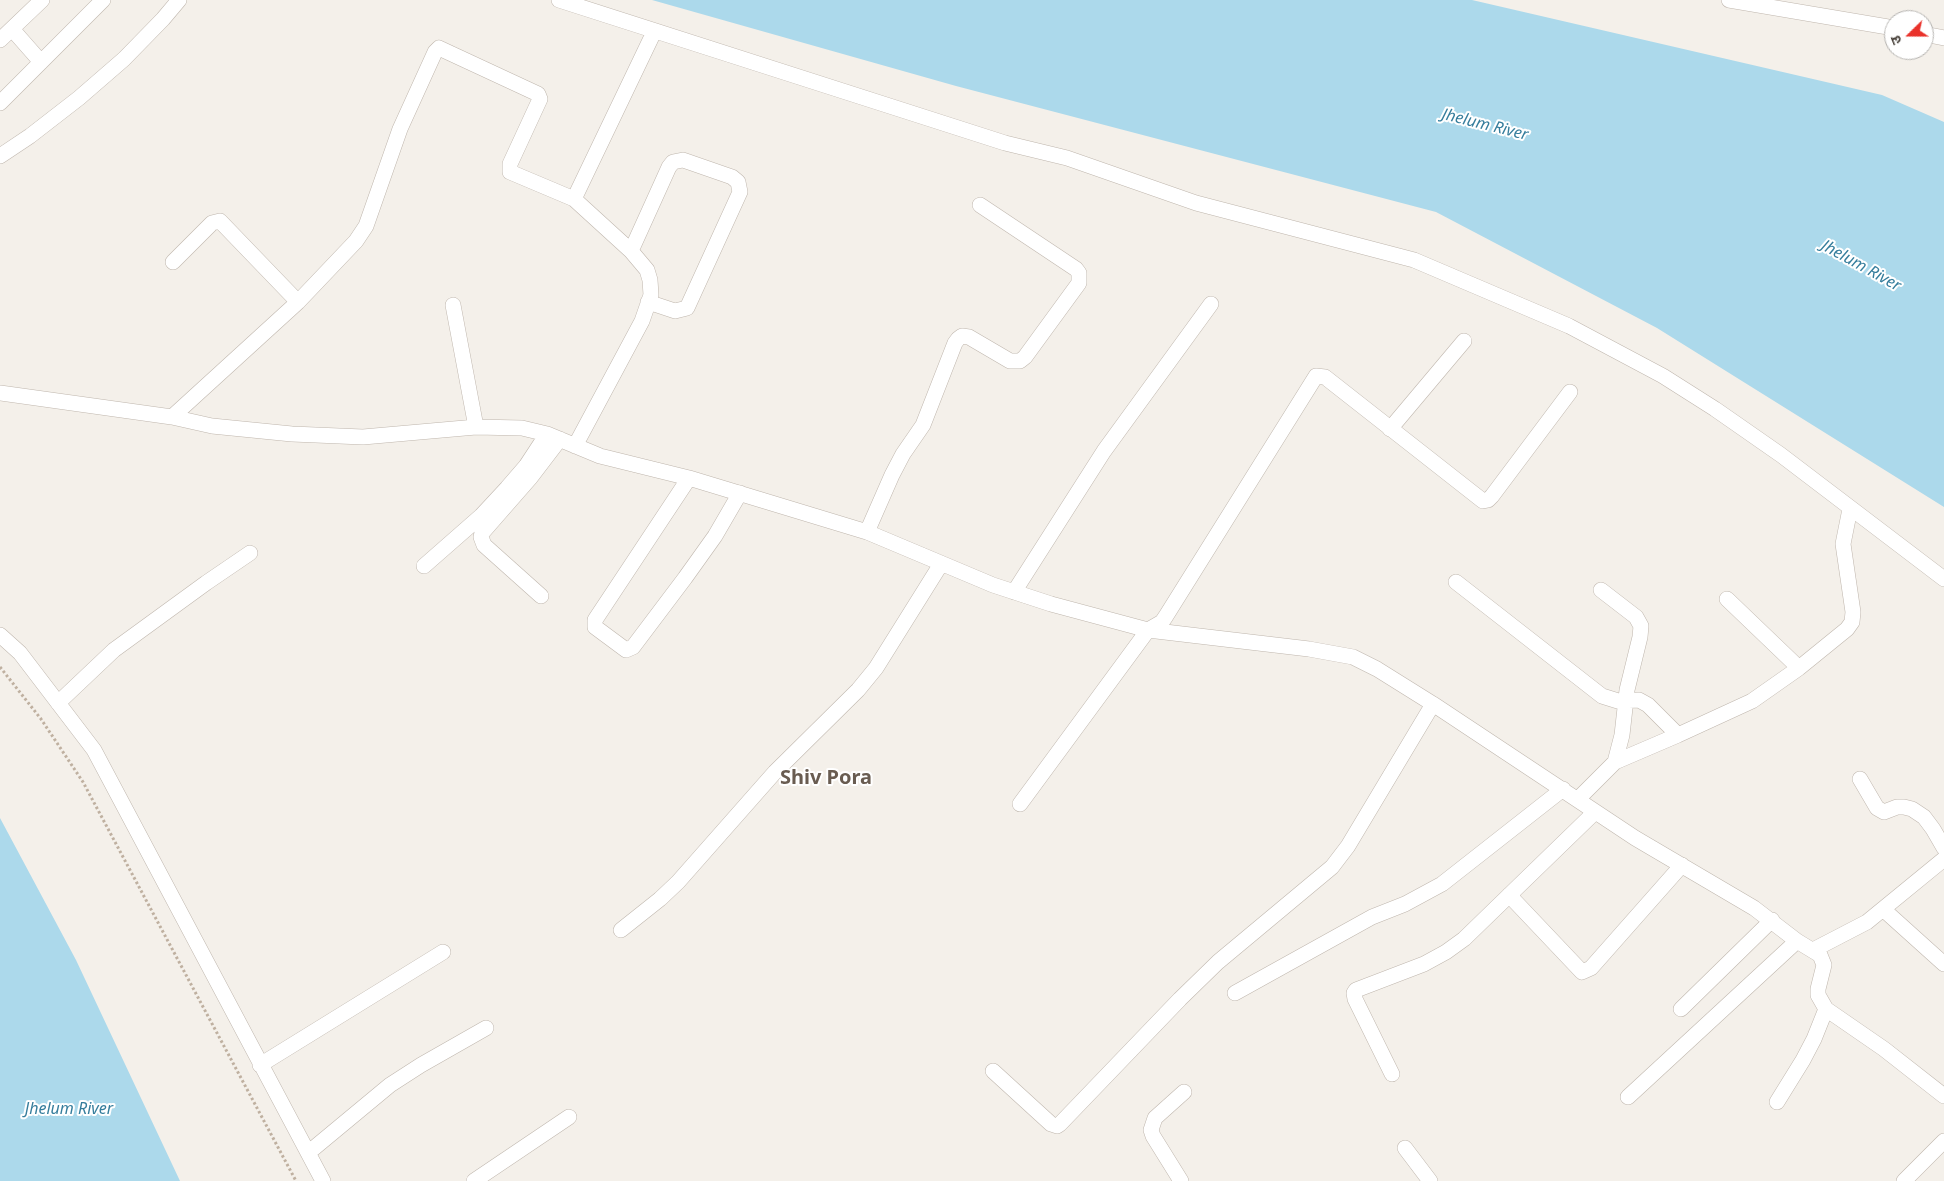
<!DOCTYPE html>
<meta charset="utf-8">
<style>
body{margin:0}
#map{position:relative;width:1944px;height:1181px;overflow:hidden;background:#f4f0ea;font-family:"Noto Sans","Noto Sans Devanagari",sans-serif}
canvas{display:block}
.north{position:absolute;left:1884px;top:10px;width:50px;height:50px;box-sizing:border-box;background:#fff;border:1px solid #b5b3b0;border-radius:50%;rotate:248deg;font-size:14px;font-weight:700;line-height:20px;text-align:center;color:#474039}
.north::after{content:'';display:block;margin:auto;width:18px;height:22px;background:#e9322b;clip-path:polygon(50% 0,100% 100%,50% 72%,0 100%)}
</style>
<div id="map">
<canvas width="1944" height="1181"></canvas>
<div class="north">उ</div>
</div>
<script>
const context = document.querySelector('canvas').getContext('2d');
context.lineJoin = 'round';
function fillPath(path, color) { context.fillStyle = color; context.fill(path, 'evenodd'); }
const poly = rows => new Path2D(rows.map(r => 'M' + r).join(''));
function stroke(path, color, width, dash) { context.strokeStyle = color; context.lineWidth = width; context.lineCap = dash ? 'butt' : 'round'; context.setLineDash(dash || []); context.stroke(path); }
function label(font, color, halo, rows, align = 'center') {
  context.font = font + ' "Noto Sans",sans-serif'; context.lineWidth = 4; context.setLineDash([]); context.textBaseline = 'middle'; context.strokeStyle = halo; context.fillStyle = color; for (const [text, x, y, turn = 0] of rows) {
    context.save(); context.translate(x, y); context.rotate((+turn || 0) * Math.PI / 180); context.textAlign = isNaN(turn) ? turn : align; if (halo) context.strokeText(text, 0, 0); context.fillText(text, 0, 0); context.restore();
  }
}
fillPath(poly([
 [652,0,1472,0,1882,95,1944,122,1944,507,1657,328,1436,212,956,86],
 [0,818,76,960,180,1181,0,1181]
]), '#acd9eb');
const minor = poly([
 [559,0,1005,143,1067,158,1196,203,1414,260,1569,326,1663,376,1715,409,1781,455,1944,579],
 [1729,0,1894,28],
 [12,29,41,62],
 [1924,34,1944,38],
 [0,40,42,0],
 [0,103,103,0],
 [0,156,30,136,79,98,124,59,163,19,179,0],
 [574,199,654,32],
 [631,251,669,167,673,162,683,160,732,177,738,182,740,192,687,308,675,311,648,302],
 [173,262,212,223,220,221,298,302],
 [453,305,476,427],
 [0,393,172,417,212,426,292,434,363,437,476,427,522,428,547,434,600,456,689,478,867,532,993,585,1051,604,1148,630,1309,649,1353,657,1377,669,1433,704,1635,838,1754,908,1797,941,1820,955,1824,965,1818,989,1818,995,1826,1009,1884,1049,1944,1096],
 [172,417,298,302,356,241,366,226,400,129,435,52,439,48,538,94,540,99,510,164,510,172,574,199,631,251,647,270,650,280,651,295,642,321,575,446],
 [1390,429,1464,341],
 [689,478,595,620,595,627,626,650,633,647,685,578,715,536,740,493],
 [867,532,892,475,903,454,923,425,955,343,958,339,962,336,969,337,1010,361,1020,361,1025,357,1079,283,1079,273,1076,269,980,205],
 [424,566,481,516,507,488,526,466,547,434],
 [1456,582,1602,696,1618,701,1639,700,1648,705,1678,735],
 [1601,590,1636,617,1641,626,1640,637,1627,690,1622,735,1615,762],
 [1014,592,1104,451,1211,304],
 [541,596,484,545,481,537,482,533,531,477,560,439],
 [1727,599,1799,668],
 [0,635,20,653,94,750,323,1181],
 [58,703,114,650,206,583,250,553],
 [1860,779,1877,808,1884,812,1897,807,1904,807,1912,809,1924,817,1933,829,1944,848],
 [1578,799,1615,762,1678,735,1752,701,1799,668,1847,629,1852,622,1853,612,1843,544,1850,509],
 [1020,804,1148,630,1162,622,1166,616,1316,376,1325,377,1483,501,1488,500,1492,496,1570,392],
 [1509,895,1582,972,1591,968,1682,865],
 [1884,910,1944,964],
 [621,930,660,899,678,882,775,772,858,690,876,668,941,564],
 [1813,950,1867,922,1944,859],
 [1235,993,1372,917,1405,904,1442,884,1563,789],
 [1681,1009,1772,920],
 [260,1065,443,952],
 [993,1071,1051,1124,1057,1126,1060,1124,1180,999,1218,962,1332,867,1348,846,1433,704],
 [1392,1074,1355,999,1354,993,1356,990,1424,964,1446,952,1464,939,1595,812],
 [1628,1097,1797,941],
 [1777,1102,1803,1060,1814,1039,1826,1009],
 [1405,1148,1430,1181],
 [308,1153,390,1085,421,1065,486,1028],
 [474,1181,569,1117],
 [1181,1181,1153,1136,1151,1130,1155,1118,1184,1092],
 [1904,1181,1944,1141]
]);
stroke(minor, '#bfb6ad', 16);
stroke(poly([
 [0,667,41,719,83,782,296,1181]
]), '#bfb0a0', 3, [2.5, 2.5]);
stroke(minor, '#fff', 15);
label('italic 16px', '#357d9c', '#fff', [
 ["Jhelum River",1485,125,14],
 ["Jhelum River",1861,266,29],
 ["Jhelum River",69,1109]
]);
label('bold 20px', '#695c51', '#fff', [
 ["Shiv Pora",826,778]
]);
</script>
